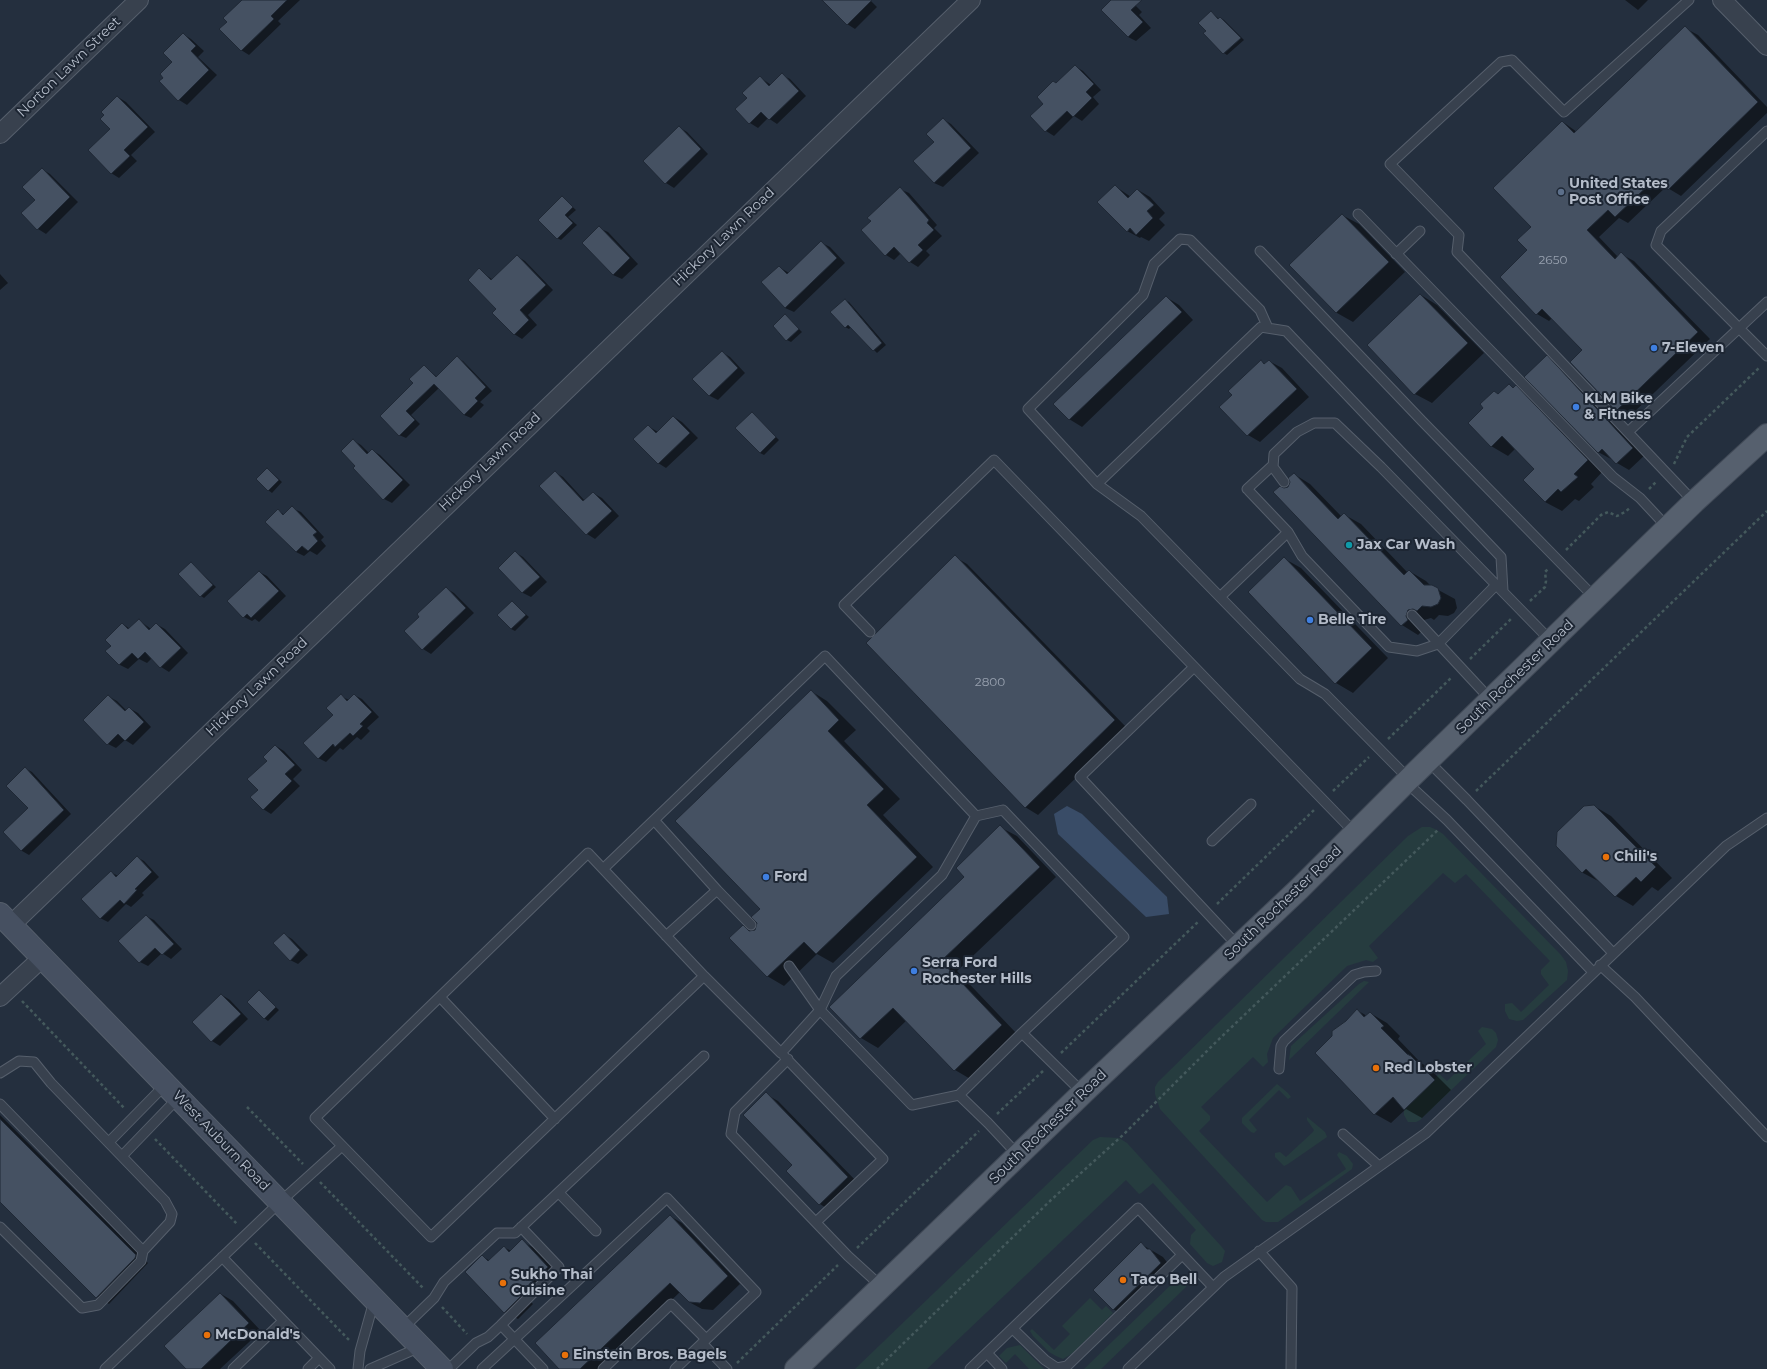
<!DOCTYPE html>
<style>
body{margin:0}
canvas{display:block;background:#242f3e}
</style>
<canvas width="1767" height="1369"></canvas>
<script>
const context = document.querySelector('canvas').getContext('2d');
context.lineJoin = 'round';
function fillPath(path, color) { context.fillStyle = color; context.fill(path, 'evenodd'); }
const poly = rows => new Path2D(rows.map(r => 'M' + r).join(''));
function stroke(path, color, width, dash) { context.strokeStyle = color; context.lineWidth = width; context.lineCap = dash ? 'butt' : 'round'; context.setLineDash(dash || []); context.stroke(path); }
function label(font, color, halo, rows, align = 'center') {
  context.font = font + ' Montserrat,sans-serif'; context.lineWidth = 4; context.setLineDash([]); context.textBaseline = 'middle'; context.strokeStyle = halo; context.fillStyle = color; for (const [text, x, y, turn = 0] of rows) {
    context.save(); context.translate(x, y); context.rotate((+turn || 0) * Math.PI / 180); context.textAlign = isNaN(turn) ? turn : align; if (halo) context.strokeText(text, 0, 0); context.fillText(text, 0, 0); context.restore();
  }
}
fillPath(poly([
 [1422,827,1430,827,1437,830,1443,834,1561,955,1566,962,1568,971,1567,980,1523,1020,1517,1021,1509,1019,1505,1011,1505,1004,1512,1003,1521,1012,1549,985,1541,974,1541,970,1550,961,1466,874,1455,883,1443,873,1369,946,1378,958,1373,962,1366,960,1347,966,1273,1038,1267,1054,1268,1062,1263,1067,1253,1057,1201,1107,1210,1116,1210,1120,1199,1131,1267,1202,1286,1185,1291,1187,1300,1201,1346,1169,1337,1155,1339,1152,1347,1156,1353,1164,1352,1169,1278,1222,1266,1222,1262,1220,1160,1109,1155,1094,1155,1087,1158,1082,1408,836],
 [1364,981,1369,982,1289,1060,1291,1046,1359,984],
 [1482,1027,1492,1029,1496,1033,1498,1040,1496,1047,1420,1120,1416,1122,1408,1122,1404,1115,1404,1110,1439,1074,1447,1081,1486,1044,1478,1031],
 [1277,1084,1288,1093,1291,1097,1288,1099,1279,1090,1249,1120,1257,1130,1254,1133,1251,1132,1242,1123,1242,1118],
 [1307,1117,1325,1132,1327,1137,1288,1164,1284,1166,1275,1157,1275,1153,1280,1152,1286,1157,1313,1132,1314,1130,1307,1120],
 [1100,1137,1119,1138,1127,1143,1221,1246,1225,1251,1222,1262,1213,1266,1207,1263,1190,1244,1191,1235,1196,1230,1153,1183,1141,1193,1139,1194,1126,1180,927,1369,855,1369,1093,1140],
 [1183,1276,1186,1278,1188,1282,1186,1287,1101,1369,1084,1369,1179,1277],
 [1090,1298,1102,1310,1106,1306,1113,1313,1073,1353,1063,1359,1056,1356,1049,1352,1033,1336,1030,1331,1032,1329,1054,1350,1070,1334,1062,1326],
 [1020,1345,1044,1369,1029,1369,1015,1354,1006,1363,999,1356,1007,1348]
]), '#263c3f');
fillPath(poly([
 [1067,806,1082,814,1167,897,1169,914,1146,917,1058,834,1054,814]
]), '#394c67');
fillPath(poly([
 [251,0,300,0,278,21,281,24,249,55,241,50],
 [824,0,870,0,877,7,855,29,847,24],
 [1113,0,1130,0,1142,12,1139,15,1151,28,1136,41,1128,37],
 [1625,0,1648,0,1638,10],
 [1211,12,1219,19,1221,18,1224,20,1244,40,1227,55,1224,53,1207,31],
 [1685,28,1698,35,1767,107,1767,113,1681,196,1666,187,1628,223,1619,218,1599,237,1618,257,1621,254,1634,261,1710,339,1629,417,1617,410,1584,350,1552,318,1549,321,1537,314,1529,251,1532,227,1563,122,1577,132],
 [183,34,191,39,204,51,198,57,217,75,187,105,179,100,174,62],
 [1075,66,1083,71,1101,90,1093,97,1099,104,1082,121,1074,116,1054,136,1046,131,1045,104,1057,84],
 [782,75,790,79,806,96,777,124,768,118,758,128,750,123,760,77,771,85],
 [118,97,126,102,155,132,131,155,137,161,119,178,111,173,111,129],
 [943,119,951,124,979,153,943,187,934,183,914,161,935,142],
 [679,127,687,132,708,154,674,188,666,183],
 [42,169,50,174,78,202,46,234,38,229,36,200],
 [1115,186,1131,197,1138,190,1150,197,1165,213,1159,219,1165,225,1149,241,1141,237,1140,238,1127,231],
 [900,189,909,193,937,225,934,228,942,236,926,251,930,255,918,267,910,262,901,253,894,260,886,255,872,221],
 [562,197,576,210,568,217,577,225,561,240,557,238],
 [1342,215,1359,224,1405,272,1353,322,1337,313,1291,265],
 [599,228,608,232,638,264,622,279,613,275,583,243],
 [822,243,830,247,845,263,794,312,785,308,779,267,789,273],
 [517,256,525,261,553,290,528,315,537,325,522,339,514,334,498,309,479,270,493,280],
 [0,274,8,283,0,290],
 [1421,295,1437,305,1484,353,1432,403,1415,394],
 [1166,297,1179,305,1193,320,1082,427,1069,419],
 [845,300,849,302,886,345,877,353,851,327,849,329,845,327],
 [785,315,802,332,791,342,787,340],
 [722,352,730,357,745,373,718,400,710,396,694,379],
 [1547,357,1559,364,1645,455,1629,470,1617,463,1612,458,1611,459,1598,452],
 [457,358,463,361,492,391,480,402,484,405,471,418,464,415,439,388,411,415,420,424,406,438,399,435,381,416,415,383,424,366,437,377],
 [1269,361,1282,368,1309,397,1260,442,1248,435,1221,407,1233,395,1261,362,1266,364],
 [1509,385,1514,388,1516,386,1533,396,1604,470,1591,484,1594,487,1579,501,1575,499,1562,511,1545,502,1536,469,1516,448,1508,456,1491,446,1499,395],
 [752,413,779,440,764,455,760,453],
 [674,417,682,422,698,438,666,468,658,463,648,426,658,432],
 [353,440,361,445,369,453,372,450,380,455,410,485,392,503,384,499,357,466],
 [268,469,282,482,272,493,268,490],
 [555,472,563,477,585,501,593,493,602,498,619,516,595,539,587,534,541,486],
 [1294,474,1310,484,1342,517,1345,515,1361,524,1408,573,1409,571,1426,581,1431,586,1455,599,1457,608,1454,613,1448,616,1439,615,1434,620,1431,618,1424,620,1423,626,1424,629,1418,635,1402,625,1284,489,1289,487],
 [292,508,301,512,324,537,321,540,326,546,317,555,310,551,304,556,296,552,278,511,285,515],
 [515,552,523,557,547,582,531,597,523,593,499,568],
 [955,557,967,564,1127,728,1038,815,1025,807],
 [1285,559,1301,568,1388,658,1353,693,1336,683],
 [191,563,216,587,204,598,201,596],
 [259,572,267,576,286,596,259,622,255,619,252,621,244,617],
 [446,588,454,593,474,613,431,654,423,649,406,631],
 [512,602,529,617,515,631,511,629],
 [139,620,151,629,156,624,165,629,188,653,169,672,161,667,152,658,147,663,139,659,128,669,120,665,107,651,112,646,123,624,130,629],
 [811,691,827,701,856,730,844,741,900,799,883,815,933,867,833,963,817,954,784,986,767,976,743,926,751,931,756,930],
 [354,695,362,699,379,717,367,728,370,731,361,740,357,737,343,750,340,748,326,762,318,758,341,696,349,700],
 [108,696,117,701,127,711,129,708,138,713,151,727,133,745,125,740,116,748,108,744],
 [276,746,284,751,302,770,293,779,300,786,271,814,263,809,259,790,268,761],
 [25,768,32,772,71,814,29,855,22,851,4,832,29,808],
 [1594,806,1611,816,1672,878,1658,891,1652,887,1633,906,1616,896,1600,882,1583,873,1557,846],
 [1000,827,1017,836,1056,877,957,971,1018,1035,972,1080,955,1070,907,1020,878,1048,861,1038,830,1007,966,877],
 [137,857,144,861,159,877,142,893,144,895,131,907,126,904,108,922,100,918,111,872,118,876],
 [146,916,154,920,182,949,171,959,162,953,148,966,140,962],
 [284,934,292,939,308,955,298,964,290,960],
 [259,991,279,1010,268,1021,264,1018],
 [222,995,230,1000,248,1019,220,1046,212,1041,193,1022],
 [1357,1010,1367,1016,1370,1013,1387,1023,1400,1036,1398,1039,1421,1063,1428,1067,1451,1090,1422,1118,1406,1109,1391,1123,1375,1114,1347,1022],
 [766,1094,778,1101,860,1185,832,1212,820,1204,787,1171,793,1165],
 [0,1115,148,1263,109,1304,97,1297,0,1201],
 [670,1216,682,1223,740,1284,713,1310,702,1309,689,1302,680,1292,600,1369,560,1369],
 [522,1241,534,1248,560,1274,531,1302,533,1304,518,1319,505,1312,466,1272,482,1256,490,1261,504,1247,511,1251],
 [1141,1244,1163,1257,1173,1270,1126,1317,1113,1309],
 [221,1294,233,1301,261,1331,220,1369,187,1369]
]), '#0007');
const building = poly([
 [242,0,287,0,271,16,274,19,241,51,219,29,227,22,223,18,242,0],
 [822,0,872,0,847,25,822,0],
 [1111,0,1142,0,1131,10,1143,22,1128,37,1101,10,1111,0],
 [1211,11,1218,19,1220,17,1241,38,1223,54,1203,33,1206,31,1198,23,1211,11],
 [1685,26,1758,102,1668,190,1656,178,1615,217,1608,210,1587,230,1615,259,1621,252,1698,332,1616,411,1570,362,1582,350,1542,309,1536,315,1500,277,1527,250,1517,240,1531,227,1493,188,1562,121,1574,133,1685,26],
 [183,33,196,46,191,51,209,70,178,101,159,81,163,78,160,74,172,62,163,53,183,33],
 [1075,65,1094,84,1086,92,1092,98,1073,117,1067,111,1045,132,1030,116,1043,104,1037,97,1053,81,1056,83,1075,65],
 [782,73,799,91,769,120,761,112,749,124,735,109,747,98,742,93,760,76,769,86,782,73],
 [117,96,148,127,124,150,130,156,111,174,88,150,110,129,100,119,104,115,101,112,117,96],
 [943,118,971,148,934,183,913,161,934,142,926,134,943,118],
 [679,126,701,149,665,184,643,161,679,126],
 [42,168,70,197,37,230,21,213,35,200,22,187,42,168],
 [1115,185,1128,198,1137,189,1154,205,1147,211,1153,218,1136,235,1130,228,1127,232,1097,202,1115,185],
 [900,187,929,220,927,223,934,230,918,245,923,250,909,263,894,247,885,256,861,230,871,221,867,218,900,187],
 [562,196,573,207,565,215,573,223,557,239,538,220,562,196],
 [1342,214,1389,262,1336,313,1289,265,1342,214],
 [599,226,630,258,613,275,582,243,599,226],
 [821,241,837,258,785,308,761,282,779,266,787,274,821,241],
 [517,255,546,285,520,310,529,320,514,335,492,313,496,309,468,280,479,268,491,280,517,255],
 [1420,294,1468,343,1414,395,1367,345,1420,294],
 [1166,296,1182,312,1069,420,1053,404,1166,296],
 [845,299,882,343,873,351,848,325,845,328,830,312,845,299],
 [785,314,799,329,786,341,773,326,785,314],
 [722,351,738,368,709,396,692,379,722,351],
 [1547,355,1633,448,1616,464,1602,449,1598,453,1524,377,1547,355],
 [457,356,486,387,475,398,478,401,464,415,434,384,406,411,415,420,399,436,380,416,413,383,409,379,424,365,436,377,457,356],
 [1261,360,1264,364,1269,360,1297,389,1247,436,1219,407,1232,395,1228,391,1261,360],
 [1509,384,1513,388,1516,385,1588,460,1574,474,1578,477,1561,492,1558,489,1545,502,1523,480,1534,469,1502,436,1491,447,1468,423,1483,408,1480,404,1494,391,1498,394,1509,384],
 [752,412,776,437,760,453,735,428,752,412],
 [673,416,690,433,658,464,633,439,648,425,656,433,673,416],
 [353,439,367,454,372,449,403,480,383,500,353,468,355,466,341,451,353,439],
 [267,468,279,480,268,491,256,479,267,468],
 [555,471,583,501,593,492,612,511,586,535,539,486,555,471],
 [1294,473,1338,519,1344,513,1404,575,1409,570,1424,585,1432,585,1438,588,1441,598,1438,604,1431,607,1422,606,1417,611,1413,609,1408,610,1406,616,1408,620,1401,626,1273,492,1280,486,1284,488,1288,487,1290,482,1288,478,1294,473],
 [292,506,317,532,313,535,318,541,308,551,302,546,296,552,265,522,278,509,283,515,292,506],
 [515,551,540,577,522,593,498,568,515,551],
 [955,555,1115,720,1025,808,866,643,955,555],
 [1284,557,1372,648,1335,684,1248,592,1284,557],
 [191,562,213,585,200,597,178,574,191,562],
 [259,571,279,591,251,618,247,614,243,618,227,601,259,571],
 [446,587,466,608,422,650,404,631,419,617,417,614,446,587],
 [512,601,526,615,511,629,497,615,512,601],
 [139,619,149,630,156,623,181,648,160,668,145,652,138,659,132,653,119,665,105,651,111,646,105,640,122,623,128,629,139,619],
 [811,690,839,720,828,731,884,789,867,805,917,857,816,954,804,942,767,977,729,938,743,925,749,931,755,930,757,923,751,917,760,909,675,821,811,690],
 [341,694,347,701,354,694,372,712,360,724,363,726,353,736,350,733,335,747,333,744,318,759,303,743,333,715,326,708,341,694],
 [108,695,125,711,129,707,144,722,125,741,118,734,107,745,83,720,108,695],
 [275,745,295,765,285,774,292,781,263,810,250,797,258,790,247,779,267,761,263,757,275,745],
 [25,767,64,810,21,851,3,832,28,808,6,786,25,767],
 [1594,805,1656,867,1641,882,1636,877,1615,897,1586,869,1582,873,1556,846,1557,832,1584,806,1594,805],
 [1000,825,1040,867,941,961,1002,1025,954,1071,893,1008,860,1039,829,1007,964,877,956,868,1000,825],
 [137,856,152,872,135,889,137,890,124,904,120,900,100,919,81,899,111,871,116,877,137,856],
 [146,915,174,944,162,955,155,948,139,963,118,941,146,915],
 [284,933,300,950,290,961,273,943,284,933],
 [259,990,276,1007,264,1019,247,1002,259,990],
 [221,994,241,1014,211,1042,192,1022,221,994],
 [1357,1009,1364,1017,1370,1012,1384,1026,1381,1028,1407,1054,1411,1056,1435,1080,1404,1110,1393,1097,1374,1115,1315,1053,1332,1036,1332,1031,1346,1021,1357,1009],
 [766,1092,848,1177,819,1205,786,1171,792,1165,743,1115,766,1092],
 [0,1119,136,1255,135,1258,96,1298,0,1202,0,1119],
 [670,1215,728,1276,700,1303,689,1302,670,1283,580,1369,559,1369,535,1343,670,1215],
 [522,1239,548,1267,519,1294,521,1296,504,1313,465,1272,482,1255,488,1261,504,1246,509,1252,522,1239],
 [1141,1242,1147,1249,1150,1249,1161,1263,1113,1310,1093,1290,1141,1242],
 [220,1293,249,1323,201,1369,186,1369,164,1346,220,1293]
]);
fillPath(building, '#455162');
stroke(building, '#1f2835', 1);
const lane = poly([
 [1689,0,1564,112,1512,60,1501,62,1390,164,1459,235,1457,252,1694,502],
 [1767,131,1661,231,1656,245,1767,356],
 [1358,214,1613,477,1640,498,1668,528],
 [1260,251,1422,421,1595,598],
 [1396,254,1420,231],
 [1628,432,1767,302],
 [1284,482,1273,467,1274,454,1297,432,1314,423,1335,423,1381,467,1551,641],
 [1097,484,1028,409,1143,295,1154,264,1180,239,1190,240,1260,310,1268,328],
 [1247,489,1273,465],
 [1249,491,1288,532],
 [1220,597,1288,532,1302,556,1389,647,1417,651,1438,644,1496,585],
 [1412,615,1491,700],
 [870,632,844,605,994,460,1355,833],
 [1194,667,1080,777,1238,946],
 [1428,761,1467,800,1613,953],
 [1409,779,1325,694,1300,679,1141,516,1097,484,1261,327,1286,331,1501,557,1503,591],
 [1406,782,1447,820,1593,972],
 [654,820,717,890,666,936],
 [1212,841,1251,804],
 [603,869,825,656,976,816],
 [717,890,751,925],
 [1600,965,1635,997,1767,1137],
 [789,966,820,1010,912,1105,959,1095],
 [704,976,431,1237,315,1118,588,853,704,976,781,1053,820,1010,836,976,942,875,976,816,1003,810,1124,937,1022,1033],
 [440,997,555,1119],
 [784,1056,883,1159,816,1222],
 [788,1059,735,1112,731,1134,848,1256,882,1287],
 [1279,1069,1281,1046,1284,1041,1354,975,1364,972,1376,971],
 [0,1073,19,1061,34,1062,51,1083,165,1201,172,1214,170,1222,143,1251,0,1104],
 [1343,1134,1379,1166],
 [109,1142,165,1085],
 [1018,1155,988,1123,959,1095,1022,1033,1083,1093],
 [122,1156,178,1098],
 [559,1193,596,1231],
 [0,1227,82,1308,98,1305,141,1261,143,1251],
 [1259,1251,1292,1288,1291,1369],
 [222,1257,330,1369],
 [501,1325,543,1369],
 [403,1328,434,1298,444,1282,497,1233,515,1233,704,1056],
 [1013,1329,1045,1360,1057,1368,1067,1366,1182,1255],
 [702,1343,727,1369],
 [987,1353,1002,1369],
 [105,1369,280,1202,342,1146],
 [233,1369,283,1321],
 [308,1369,319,1358],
 [358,1369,360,1351,374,1301],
 [370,1369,420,1347],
 [449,1369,476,1343,488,1337,501,1325,559,1267,521,1227],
 [482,1369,667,1198,756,1292,675,1369],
 [603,1369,671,1304,706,1339],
 [970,1369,1138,1208,1213,1287],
 [1128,1369,1224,1277,1426,1133,1726,846,1767,818]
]);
const street = poly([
 [1722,0,1767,46],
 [0,134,139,0],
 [11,925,971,0],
 [0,997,42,958]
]);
const secondary = poly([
 [0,914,442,1369]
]);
const primary = poly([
 [796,1369,1089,1087,1299,889,1409,779,1694,502,1767,435]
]);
stroke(lane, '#565f6c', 11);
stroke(street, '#565f6c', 20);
stroke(secondary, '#565f6c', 24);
stroke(primary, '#414a57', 24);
stroke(poly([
 [1674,464,1687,437,1760,367],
 [1649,489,1657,481],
 [1566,550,1601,515,1608,512,1617,516,1625,512,1631,507],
 [1530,601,1545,587,1546,581,1545,572,1549,568],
 [1470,659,1512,618],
 [1388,739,1452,677],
 [1333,791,1369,757],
 [1476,791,1767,511],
 [1217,904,1314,810],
 [22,1001,125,1109],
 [1061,1053,1199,921],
 [247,1107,303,1164],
 [997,1114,1043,1071],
 [155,1139,238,1225],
 [320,1182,424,1289],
 [255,1243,349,1340],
 [857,1248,979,1131],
 [442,1307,467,1334],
 [737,1363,838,1265],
 [877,1369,1051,1200,1123,1135,1216,1042,1439,829]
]), '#44595c', 2.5, [3, 3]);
stroke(lane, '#38414e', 9);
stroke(street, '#38414e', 18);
stroke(secondary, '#465061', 22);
stroke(primary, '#56606e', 22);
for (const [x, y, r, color] of [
 [1561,192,4,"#5c6f8a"],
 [1654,348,4,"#3f7fe0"],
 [1576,407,4,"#3f7fe0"],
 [1349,545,4,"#0f9aa8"],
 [1310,620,4,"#3f7fe0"],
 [1606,857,4,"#e8710a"],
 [766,877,4,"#3f7fe0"],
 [914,971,4,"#3f7fe0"],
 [1376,1068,4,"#e8710a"],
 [1123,1280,4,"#e8710a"],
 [503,1283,4,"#e8710a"],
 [207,1335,4,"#e8710a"],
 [565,1355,4,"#e8710a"]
]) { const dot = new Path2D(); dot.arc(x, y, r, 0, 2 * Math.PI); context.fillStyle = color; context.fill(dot); stroke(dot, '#1d2633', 1.5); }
label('12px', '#98a1af', null, [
 ["2650",1553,260],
 ["2800",990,682]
]);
label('14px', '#b4bcc9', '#1d2633', [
 ["Norton Lawn Street",69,67,-44],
 ["Hickory Lawn Road",724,237,-44],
 ["Hickory Lawn Road",490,462,-44],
 ["South Rochester Road",1515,677,-44],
 ["Hickory Lawn Road",257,687,-44],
 ["South Rochester Road",1283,903,-44],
 ["South Rochester Road",1048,1127,-44],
 ["West Auburn Road",221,1141,46]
]);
label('bold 14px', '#b4bcc9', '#1d2633', [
 ["United States",1569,184],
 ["Post Office",1569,200],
 ["7-Eleven",1662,348],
 ["KLM Bike",1584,399],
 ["& Fitness",1584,415],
 ["Jax Car Wash",1357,545],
 ["Belle Tire",1318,620],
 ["Chili's",1614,857],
 ["Ford",774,877],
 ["Serra Ford",922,963],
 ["Rochester Hills",922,979],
 ["Red Lobster",1384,1068],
 ["Sukho Thai",511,1275],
 ["Cuisine",511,1291],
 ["Taco Bell",1131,1280],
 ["McDonald's",215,1335],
 ["Einstein Bros. Bagels",573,1355]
], 'left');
</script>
